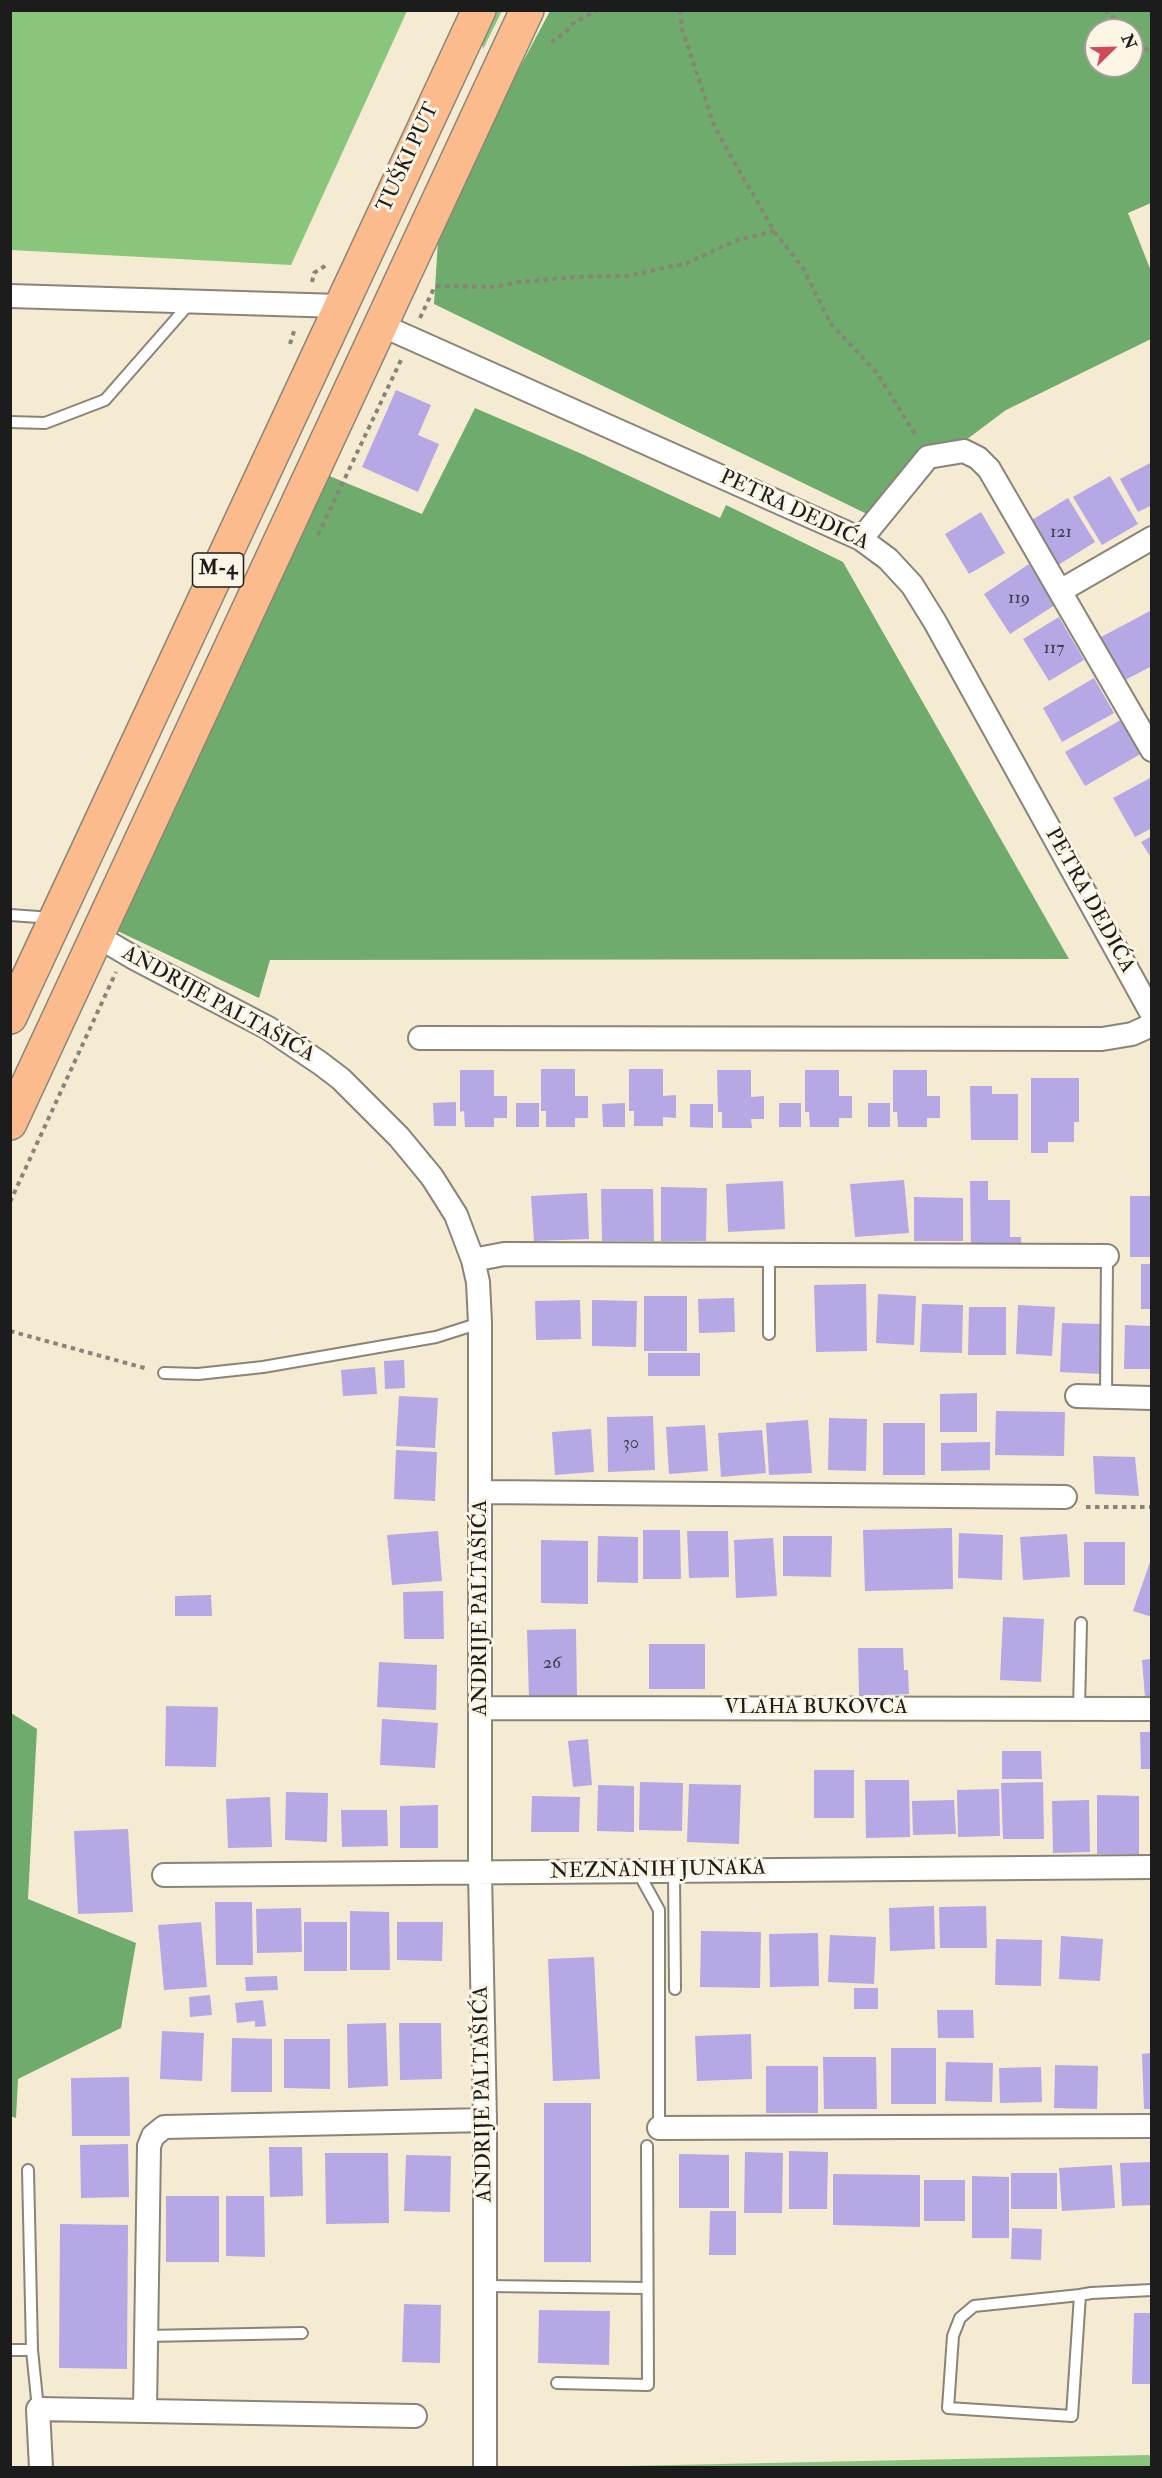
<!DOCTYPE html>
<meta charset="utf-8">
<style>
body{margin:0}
#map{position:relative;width:1162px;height:2478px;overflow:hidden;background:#f5ebd2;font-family:"IM FELL Double Pica",serif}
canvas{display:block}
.frame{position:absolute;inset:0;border:12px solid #1c1c1c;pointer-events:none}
.north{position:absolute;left:1084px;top:18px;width:60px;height:60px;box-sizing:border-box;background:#fcf5e5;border:2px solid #a29e95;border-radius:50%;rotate:67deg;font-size:16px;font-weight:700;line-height:24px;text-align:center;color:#1c1c1c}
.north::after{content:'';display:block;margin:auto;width:21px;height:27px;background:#d1495b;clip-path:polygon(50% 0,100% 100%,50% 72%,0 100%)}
</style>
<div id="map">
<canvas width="1162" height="2478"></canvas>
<div class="frame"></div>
<div class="north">N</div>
</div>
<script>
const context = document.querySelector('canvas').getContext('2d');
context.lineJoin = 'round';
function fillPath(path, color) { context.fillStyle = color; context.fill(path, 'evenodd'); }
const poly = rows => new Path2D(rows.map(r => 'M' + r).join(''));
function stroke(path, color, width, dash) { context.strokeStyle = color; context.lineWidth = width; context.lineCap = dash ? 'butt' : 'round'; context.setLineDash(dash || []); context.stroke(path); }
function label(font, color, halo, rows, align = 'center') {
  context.font = font + ' "IM FELL Double Pica",serif'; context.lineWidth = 6; context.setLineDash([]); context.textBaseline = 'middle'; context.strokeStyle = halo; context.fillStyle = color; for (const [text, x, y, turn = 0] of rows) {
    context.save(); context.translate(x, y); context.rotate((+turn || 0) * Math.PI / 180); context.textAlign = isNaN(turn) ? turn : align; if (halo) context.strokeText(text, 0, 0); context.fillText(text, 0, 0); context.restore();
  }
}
fillPath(poly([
 [10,11,11,10,407,11,291,265,11,250],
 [492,11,502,11,483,49,481,38],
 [1149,2455,1151,2457,1151,2467,577,2467]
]), '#89c67c');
fillPath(poly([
 [550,11,1151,11,1151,203,1128,213,1151,271,1151,339,1006,410,867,514,434,304,438,241,517,73],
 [1096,30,1132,30,1132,66,1096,66],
 [475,408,582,454,720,518,726,505,843,562,1069,959,270,960,259,998,107,926,305,466,422,514],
 [11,1713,37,1729,28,1899,136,1943,121,2028,18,2079,16,2118,10,2116]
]), '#6eab6c');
fillPath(poly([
 [396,390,431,405,418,435,439,444,418,492,362,467],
 [1152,462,1152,505,1138,512,1120,479],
 [1110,476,1138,524,1102,545,1073,497],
 [1068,498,1095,542,1055,567,1027,523],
 [981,512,1005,553,969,574,945,534],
 [1029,564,1055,605,1010,634,984,594],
 [1152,610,1152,666,1125,680,1101,637],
 [1059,617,1084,660,1049,681,1023,639],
 [1094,678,1114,713,1062,742,1043,708],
 [1124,718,1144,752,1085,786,1065,752],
 [1152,777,1152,828,1135,837,1113,798],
 [1152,836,1152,859,1141,842],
 [541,1069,575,1069,575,1096,588,1096,588,1118,575,1118,575,1127,546,1127,546,1111,541,1111],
 [629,1069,663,1069,663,1096,676,1095,676,1118,663,1117,663,1126,634,1126,634,1111,629,1111],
 [460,1070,494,1070,494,1096,507,1096,507,1118,494,1118,494,1127,465,1127,464,1111,460,1112],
 [717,1070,751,1070,751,1097,764,1096,764,1119,751,1119,752,1128,722,1128,722,1112,718,1112],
 [805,1070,839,1070,839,1096,852,1096,852,1118,839,1118,839,1127,810,1127,809,1112,805,1112],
 [893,1070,927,1070,927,1096,940,1096,940,1118,927,1118,927,1127,898,1127,897,1112,893,1112],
 [1031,1078,1079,1078,1079,1122,1074,1122,1074,1142,1048,1142,1048,1153,1031,1153],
 [970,1086,992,1086,992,1094,1018,1094,1018,1140,971,1140],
 [456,1102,456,1126,434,1126,433,1103],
 [516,1103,539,1103,539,1127,516,1127],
 [625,1103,625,1127,603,1127,602,1104],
 [779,1103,801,1103,801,1127,779,1127],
 [868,1103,890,1103,890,1127,868,1127],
 [690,1104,713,1104,713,1128,690,1127],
 [904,1180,909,1233,855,1237,850,1184],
 [783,1181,785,1229,728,1232,726,1184],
 [970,1181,988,1181,988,1200,1010,1200,1010,1237,1021,1237,1021,1250,971,1251],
 [661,1187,707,1188,706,1241,661,1241],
 [601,1189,653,1189,654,1241,602,1241],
 [587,1193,589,1239,534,1241,531,1196],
 [1130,1196,1152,1196,1152,1257,1130,1257],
 [914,1197,963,1198,963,1241,914,1241],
 [1141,1264,1152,1264,1152,1309,1141,1309],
 [866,1284,867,1351,816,1352,814,1285],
 [878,1294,916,1296,914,1345,876,1343],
 [644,1296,687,1296,687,1351,644,1351],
 [734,1298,735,1332,699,1333,698,1299],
 [580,1300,581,1339,536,1340,535,1301],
 [592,1300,637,1301,636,1347,592,1346],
 [922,1304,963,1305,962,1353,920,1352],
 [1018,1305,1055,1307,1052,1356,1016,1354],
 [969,1307,1006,1307,1006,1355,968,1355],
 [1062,1323,1103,1324,1102,1374,1060,1372],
 [1125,1325,1152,1326,1152,1369,1124,1369],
 [648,1353,700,1353,700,1376,648,1376],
 [404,1360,405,1388,385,1389,384,1361],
 [375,1367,377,1394,343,1396,341,1370],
 [977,1393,977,1432,940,1432,940,1394],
 [399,1396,438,1398,435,1448,396,1446],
 [996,1411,1065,1412,1064,1456,995,1455],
 [653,1416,655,1470,608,1472,607,1417],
 [829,1418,867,1419,866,1471,828,1470],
 [808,1420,812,1473,769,1475,766,1423],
 [883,1423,925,1423,925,1475,883,1475],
 [705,1425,708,1471,669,1474,666,1427],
 [591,1429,594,1472,555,1475,552,1432],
 [762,1430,766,1473,721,1477,718,1433],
 [990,1442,990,1470,941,1471,941,1443],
 [396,1450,437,1452,435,1501,394,1499],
 [1093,1456,1135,1457,1139,1496,1095,1494],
 [952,1528,953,1589,865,1591,863,1530],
 [643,1530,680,1530,681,1579,643,1579],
 [438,1531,442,1581,392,1585,387,1535],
 [687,1531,728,1531,729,1577,689,1578],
 [959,1533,1003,1535,1002,1580,958,1578],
 [1067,1534,1070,1577,1023,1580,1020,1537],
 [598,1536,638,1537,638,1583,597,1582],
 [783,1536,832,1536,831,1577,783,1576],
 [773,1538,777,1596,736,1598,734,1540],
 [541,1540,588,1541,588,1604,541,1603],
 [1084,1542,1125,1542,1125,1585,1084,1585],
 [1151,1559,1152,1559,1152,1617,1133,1611],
 [443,1591,444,1639,404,1639,403,1592],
 [211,1595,212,1616,175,1616,175,1596],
 [1003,1617,1044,1619,1041,1682,1000,1680],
 [576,1629,577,1698,529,1699,527,1630],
 [649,1644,705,1644,705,1689,649,1689],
 [858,1648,903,1648,904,1670,908,1670,909,1694,859,1696],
 [1152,1659,1152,1696,1145,1697,1142,1660],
 [379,1662,437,1665,436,1710,377,1707],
 [166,1706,218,1707,216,1767,165,1766],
 [382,1719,438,1723,435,1768,380,1765],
 [1140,1732,1152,1732,1152,1769,1141,1769],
 [588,1739,592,1785,573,1787,568,1741],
 [1002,1751,1041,1751,1042,1779,1002,1779],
 [814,1770,854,1770,854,1818,814,1818],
 [865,1780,909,1780,910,1837,866,1838],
 [640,1782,683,1783,682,1831,639,1830],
 [1043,1782,1044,1839,1003,1839,1001,1783],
 [689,1784,741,1785,739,1844,687,1842],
 [598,1785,634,1786,634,1832,597,1831],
 [999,1789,1000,1836,958,1837,957,1790],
 [286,1792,328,1793,327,1842,285,1840],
 [1097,1795,1139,1796,1139,1854,1097,1854],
 [532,1796,580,1797,579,1832,531,1832],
 [270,1797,272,1847,228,1848,226,1799],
 [954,1800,956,1834,913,1835,912,1801],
 [1089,1800,1090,1852,1053,1853,1052,1801],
 [438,1805,438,1848,400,1848,400,1806],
 [341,1810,387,1810,388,1846,342,1847],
 [128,1829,133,1912,78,1914,74,1831],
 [215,1902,252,1902,253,1965,216,1965],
 [934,1906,935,1949,890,1951,889,1908],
 [986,1906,987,1948,940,1948,939,1907],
 [301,1908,302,1952,257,1953,256,1909],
 [350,1911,389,1912,390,1970,350,1970],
 [201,1922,207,1987,164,1990,158,1925],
 [304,1922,347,1922,347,1971,304,1971],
 [397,1922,443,1922,442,1961,397,1960],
 [701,1931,761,1932,760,1988,700,1987],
 [818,1933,819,1986,770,1987,769,1934],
 [830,1935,876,1937,874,1984,828,1982],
 [1061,1936,1103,1939,1100,1981,1059,1979],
 [996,1939,1042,1940,1041,1986,995,1985],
 [594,1957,600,2079,553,2081,548,1959],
 [277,1976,278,1990,246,1991,245,1977],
 [854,1988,878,1988,878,2009,854,2009],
 [210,1995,212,2015,190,2017,189,1997],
 [263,2000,266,2026,255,2027,255,2021,237,2023,235,2003],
 [937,2010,973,2010,974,2038,938,2038],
 [386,2023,388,2086,348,2088,347,2024],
 [399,2023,441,2023,442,2079,400,2080],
 [162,2031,204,2033,202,2081,160,2079],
 [751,2034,752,2079,697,2081,695,2036],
 [232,2038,272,2039,272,2092,231,2092],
 [284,2039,330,2039,330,2089,284,2088],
 [891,2048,936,2048,936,2104,891,2104],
 [1152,2053,1152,2109,1144,2109,1142,2054],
 [823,2057,876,2057,877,2109,824,2109],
 [946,2062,993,2063,992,2102,945,2101],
 [1055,2065,1098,2066,1097,2109,1054,2108],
 [766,2066,818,2066,818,2113,766,2113],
 [1041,2067,1042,2102,1000,2103,999,2068],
 [129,2077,130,2136,72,2136,71,2078],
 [544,2103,591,2103,591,2262,544,2262],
 [128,2144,129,2197,81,2198,80,2145],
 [269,2147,302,2147,303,2196,270,2197],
 [789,2151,828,2152,827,2209,789,2209],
 [745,2152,783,2153,782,2213,744,2213],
 [325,2153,388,2153,389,2223,326,2224],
 [679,2154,729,2155,729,2208,679,2208],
 [406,2155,451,2156,450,2212,404,2211],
 [1152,2162,1152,2205,1122,2206,1120,2163],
 [1112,2165,1115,2208,1062,2211,1059,2168],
 [1011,2173,1057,2173,1057,2209,1011,2209],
 [833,2174,920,2175,920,2227,833,2225],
 [972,2176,1009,2177,1009,2238,972,2238],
 [924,2180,965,2180,965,2221,924,2221],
 [166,2196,219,2196,219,2262,166,2262],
 [226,2196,264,2196,265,2257,226,2256],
 [710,2211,736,2211,736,2255,709,2255],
 [60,2224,128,2225,127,2369,59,2368],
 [1012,2228,1042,2229,1041,2260,1011,2259],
 [404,2304,441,2305,440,2363,402,2362],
 [539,2310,610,2311,609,2365,538,2363],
 [1134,2313,1152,2313,1152,2384,1132,2384]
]), '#b6a7e5');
const service = poly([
 [10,422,45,423,105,400,190,303],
 [10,915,53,918],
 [769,1255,769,1334],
 [164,1373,198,1374,263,1367,436,1337,480,1323],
 [1106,1397,1107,1256],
 [1079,1709,1081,1623],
 [674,1871,675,1989],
 [638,1872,659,1910,659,2128],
 [28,2170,32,2350,38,2409],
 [486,2286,647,2288],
 [1080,2295,974,2306,960,2318,953,2336,948,2408,1072,2416,1080,2295,1091,2293,1152,2290],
 [146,2336,302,2333],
 [10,2350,32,2350],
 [557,2383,648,2385,647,2146]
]);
const minor = poly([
 [10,296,340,306],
 [381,325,861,539,888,559,912,585,935,622,1152,1014],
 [861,539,928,457,964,451,978,458,989,469,1152,750],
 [1060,591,1152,538],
 [97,936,136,959,268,1028,320,1063,341,1079,399,1137,432,1177,456,1215,473,1260,478,1282,480,1323,480,1873,485,2120,485,2468],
 [420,1038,1102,1039,1132,1034,1152,1025],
 [473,1260,504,1254,1107,1256],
 [1077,1396,1152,1398],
 [481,1492,1065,1497],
 [480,1708,1152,1709],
 [164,1875,1152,1867],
 [659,2128,1152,2126],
 [145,2411,149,2146,153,2136,164,2127,485,2120],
 [41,2468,38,2409,415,2416]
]);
const primary = poly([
 [10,1017,479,10],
 [10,1123,527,10]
]);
stroke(service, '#888477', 14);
stroke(minor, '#888477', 26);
stroke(primary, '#888477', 36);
stroke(poly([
 [680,10,682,29,715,128,774,231,803,268,831,324,877,373,917,437],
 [1105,10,1127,30],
 [1132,35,1152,54],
 [551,42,565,33,572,24,598,10],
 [312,282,314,273,328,264],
 [436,286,493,287,519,282,576,277,628,276,687,263,737,240,774,231],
 [420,318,435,286],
 [290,344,295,328],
 [318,535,401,360],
 [10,1202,116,972],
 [10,1331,148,1369],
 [1086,1507,1152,1507]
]), '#888477', 4, [4.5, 4.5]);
stroke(service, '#fff', 10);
stroke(minor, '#fff', 22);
stroke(primary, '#fbbb8d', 33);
label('18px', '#423f4e', null, [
 ["121",1061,533],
 ["119",1019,599],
 ["117",1054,649],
 ["30",631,1444],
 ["26",552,1664]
]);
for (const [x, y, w] of [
 [218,570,51]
]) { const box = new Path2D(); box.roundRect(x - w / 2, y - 17, w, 34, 4.5); context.fillStyle = '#fcf5e5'; context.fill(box); stroke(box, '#1c1c1c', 1.5); }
label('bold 20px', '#1c1c1c', null, [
 ["M-4",218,570]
]);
label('21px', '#1c1c1c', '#fcf5e5', [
 ["TUŠKI PUT",409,158,-65],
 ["PETRA DEDIĆA",794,511,25],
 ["PETRA DEDIĆA",1089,901,61],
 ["ANDRIJE PALTAŠIĆA",218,1005,29],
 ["ANDRIJE PALTAŠIĆA",481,1608,-90],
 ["VLAHA BUKOVCA",816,1708],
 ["NEZNANIH JUNAKA",658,1871,-1],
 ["ANDRIJE PALTAŠIĆA",484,2094,-91]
]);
</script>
